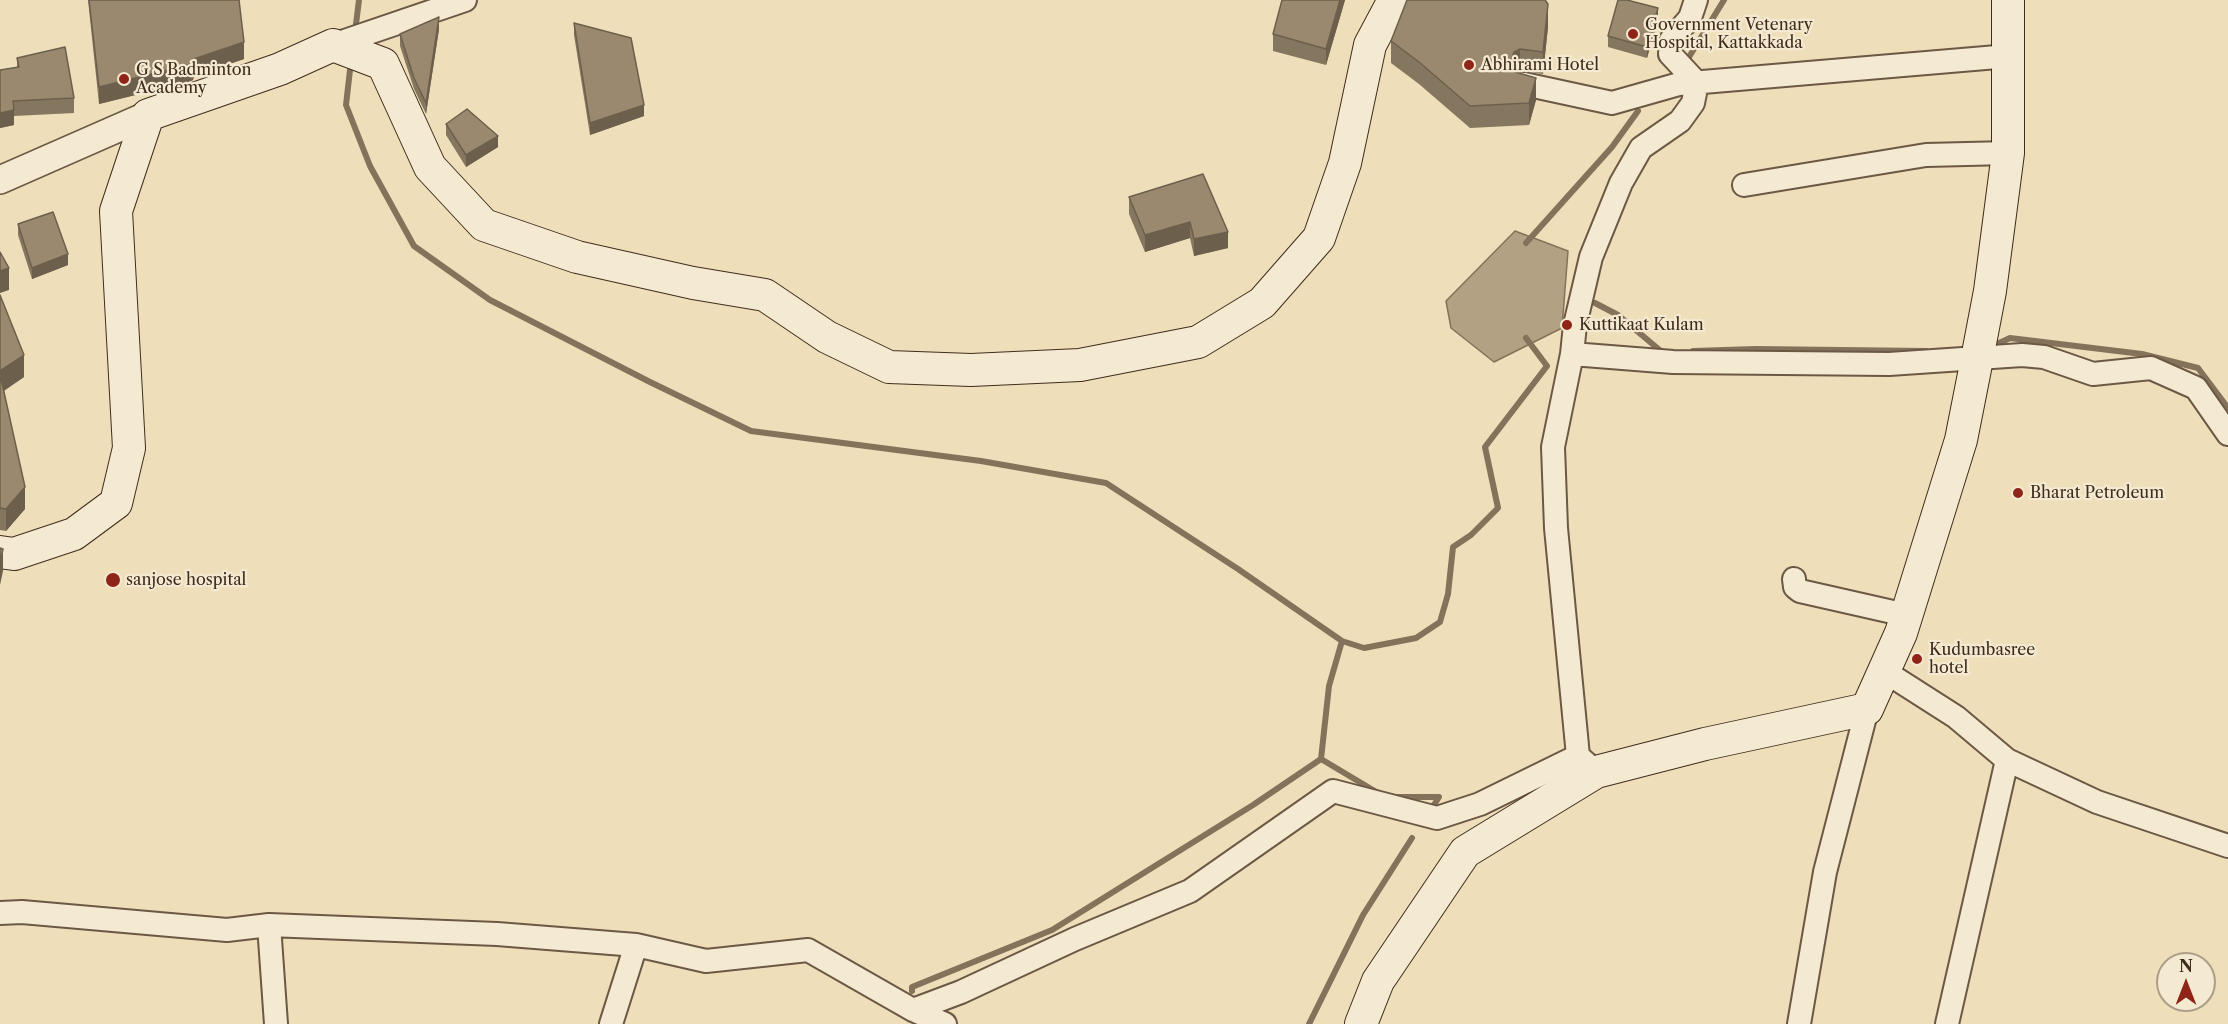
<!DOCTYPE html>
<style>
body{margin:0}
#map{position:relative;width:2228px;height:1024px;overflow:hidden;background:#eedeba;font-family:"Libre Caslon Text",serif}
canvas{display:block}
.north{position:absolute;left:2156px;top:952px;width:60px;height:60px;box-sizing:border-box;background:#f4ead2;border:2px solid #ac9e89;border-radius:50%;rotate:0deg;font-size:16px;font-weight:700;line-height:24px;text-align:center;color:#402c1c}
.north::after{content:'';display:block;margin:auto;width:21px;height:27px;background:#8f2418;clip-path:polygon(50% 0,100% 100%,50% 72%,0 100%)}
</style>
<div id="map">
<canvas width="2228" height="1024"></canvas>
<div class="north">N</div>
</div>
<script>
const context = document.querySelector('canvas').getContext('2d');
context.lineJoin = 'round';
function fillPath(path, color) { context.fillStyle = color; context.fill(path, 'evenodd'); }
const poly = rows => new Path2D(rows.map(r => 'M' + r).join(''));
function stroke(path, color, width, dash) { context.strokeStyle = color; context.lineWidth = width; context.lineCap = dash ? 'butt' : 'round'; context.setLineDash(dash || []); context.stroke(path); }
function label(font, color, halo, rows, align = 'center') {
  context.font = font + ' "Libre Caslon Text",serif'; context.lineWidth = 4.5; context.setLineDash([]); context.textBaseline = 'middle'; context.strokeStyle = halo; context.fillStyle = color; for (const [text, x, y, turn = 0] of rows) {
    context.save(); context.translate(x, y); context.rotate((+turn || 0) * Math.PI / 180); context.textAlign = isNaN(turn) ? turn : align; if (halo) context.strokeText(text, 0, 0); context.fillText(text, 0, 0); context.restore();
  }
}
const water = poly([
 [1515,231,1568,251,1562,328,1494,362,1451,328,1446,301,1515,231]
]);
fillPath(water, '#b3a184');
stroke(water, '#85725a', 1.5);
stroke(poly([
 [355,32,359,0],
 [1689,57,1724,0],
 [350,70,346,105,370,166,414,246,490,300,650,382,751,431,981,461,1106,483,1238,569,1342,641],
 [1526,243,1612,147,1638,111],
 [1595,303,1618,315,1662,352,1665,352],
 [1997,344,2010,338,2142,354,2198,368,2228,408],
 [1693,351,1755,349,1926,351],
 [1321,759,1378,793],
 [1393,797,1439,797,1432,808],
 [912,991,912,987,1052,930,1253,805,1321,759,1329,686,1342,641,1364,648,1416,638,1440,622,1448,594,1453,547,1471,535,1498,508,1485,447,1547,366,1526,338],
 [1309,1024,1363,915,1412,838]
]), '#85725a', 6);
const minor = poly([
 [333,45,465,0],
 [1524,84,1612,103,1679,84,2009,56],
 [1744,185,1926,155,2008,153],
 [1572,354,1673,362,1889,364,2022,355,2044,357,2093,374,2151,368,2196,388,2228,434],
 [1794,579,1795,587,1800,591,1906,615],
 [1884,671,1956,717,2007,760,2097,802,2228,846],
 [1578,756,1556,528,1553,447,1572,354,1575,325,1591,257,1621,183,1641,148,1680,121,1693,103,1697,83,1670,54,1671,40,1690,18,1696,0],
 [0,913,22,912,227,930,269,925,497,934,636,945,706,961,808,950,913,1010,961,992,1075,939,1190,891,1333,791,1437,818,1480,804,1578,756,1596,772],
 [269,925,276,1024],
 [913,1010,945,1024],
 [611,1024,636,945],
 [1799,1024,1825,872,1867,709],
 [1947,1024,2007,760]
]);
const tertiary = poly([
 [0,180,148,115]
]);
const secondary = poly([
 [0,552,14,554,74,534,116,503,129,448,116,211,148,115,280,69,333,45,383,64,430,167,484,225,577,257,693,283,765,295,827,337,889,367,971,370,1080,365,1198,342,1262,303,1319,238,1345,163,1370,45,1394,0],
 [1361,1024,1378,981,1465,852,1596,772,1705,744,1867,709,1901,633,1961,440,1977,359,1990,291,2008,153,2008,0]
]);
stroke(minor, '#6c5844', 26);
stroke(tertiary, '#6c5844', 30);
stroke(secondary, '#402c1c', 34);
stroke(minor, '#f4ead2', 22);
stroke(tertiary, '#f4ead2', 27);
stroke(secondary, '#f4ead2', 32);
fillPath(poly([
 [88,0,239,0,244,59,194,76,193,80,188,82,99,104],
 [1282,0,1345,0,1326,65,1273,51,1273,34],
 [1658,20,1647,58,1608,47,1608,36],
 [574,23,644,116,590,135,574,35],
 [1548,27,1543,74,1520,71,1517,73,1536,100,1529,125,1470,128,1419,84,1391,63,1391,41],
 [439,29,426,114,414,89,400,46,400,34],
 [17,58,74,98,74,113,14,116,14,125,0,128,0,70,17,67],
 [446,124,498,147,466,167,446,135],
 [1203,174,1228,248,1194,256,1190,238,1145,252,1129,214,1129,197],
 [18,224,68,265,32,279,18,235],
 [0,295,24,377,4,391,25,509,6,531,0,530]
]), '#84765f');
fillPath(poly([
 [1340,0,1345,0,1326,65,1326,49],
 [1548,4,1548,27,1543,74,1543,52],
 [1658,8,1658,20,1647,58,1647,47],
 [439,17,439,29,426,114,426,103],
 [244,42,244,59,194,76,193,80,188,82,99,104,99,87,194,59],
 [1520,49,1520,71,1514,75,1511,82,1511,60,1514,52],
 [1536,78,1536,100,1529,125,1529,103],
 [644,105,644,116,590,135,590,123],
 [14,110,14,125,0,128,0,113],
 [498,136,498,147,466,167,466,155],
 [1190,222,1190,238,1145,252,1145,235],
 [1228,232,1228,248,1194,256,1194,239],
 [68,254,68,265,32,279,32,268],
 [9,268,9,290,0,293,0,271],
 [24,355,24,377,0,393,0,371],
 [25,487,25,509,6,531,6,509],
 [3,549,3,571,0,585,0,563]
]), '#6c604d');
const building = poly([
 [89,0,239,0,244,42,194,59,193,64,188,65,99,87,89,0],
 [1282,0,1340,0,1326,49,1273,34,1282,0],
 [1407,0,1545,0,1548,4,1543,52,1520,49,1514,52,1511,60,1511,67,1515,72,1536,78,1529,103,1470,106,1419,62,1391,41,1407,0],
 [1618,0,1627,0,1658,8,1647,47,1608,36,1618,0],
 [439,17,426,103,414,78,400,34,439,17],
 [574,23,631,38,644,105,590,123,574,23],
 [65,47,74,98,13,101,14,110,0,113,0,70,19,67,17,58,65,47],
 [467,109,498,136,466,155,446,124,467,109],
 [1203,174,1228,232,1194,239,1190,222,1145,235,1129,197,1203,174],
 [53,212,68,254,32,268,18,224,53,212],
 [0,252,9,268,0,271,0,252],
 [0,295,24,355,0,371,0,295],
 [0,374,25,487,6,509,0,508,0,374],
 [0,548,3,549,0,563,0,548]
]);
fillPath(building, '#9a896e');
stroke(building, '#6c604d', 1.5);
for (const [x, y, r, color] of [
 [1633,34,6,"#8f2418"],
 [1469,65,6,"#8f2418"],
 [124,79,6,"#8f2418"],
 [1567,325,6,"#8f2418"],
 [2018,493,6,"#8f2418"],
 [113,580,8,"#8f2418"],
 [1917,659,6,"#8f2418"]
]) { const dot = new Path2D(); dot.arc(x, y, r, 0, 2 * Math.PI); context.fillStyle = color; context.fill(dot); stroke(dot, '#f4ead2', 2); }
label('16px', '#402c1c', '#f4ead2', [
 ["Government Vetenary",1645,25],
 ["Hospital, Kattakkada",1645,43],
 ["Abhirami Hotel",1481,65],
 ["G S Badminton",136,70],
 ["Academy",136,88],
 ["Kuttikaat Kulam",1579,325],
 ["Bharat Petroleum",2030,493],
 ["sanjose hospital",126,580],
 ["Kudumbasree",1929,650],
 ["hotel",1929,668]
], 'left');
</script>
